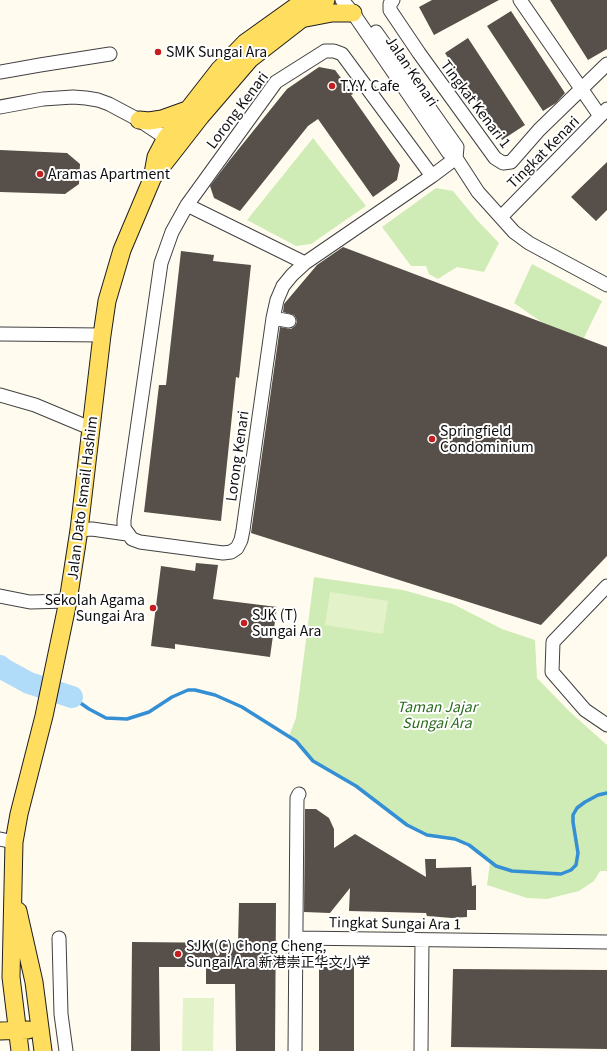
<!DOCTYPE html>
<meta charset="utf-8">
<style>
body{margin:0}
canvas{display:block;background:#fffcef}
</style>
<canvas width="607" height="1051"></canvas>
<script>
const context = document.querySelector('canvas').getContext('2d');
context.lineJoin = 'round';
function fillPath(path, color) { context.fillStyle = color; context.fill(path, 'evenodd'); }
const poly = rows => new Path2D(rows.map(r => 'M' + r).join(''));
function stroke(path, color, width, dash) { context.strokeStyle = color; context.lineWidth = width; context.lineCap = dash ? 'butt' : 'round'; context.setLineDash(dash || []); context.stroke(path); }
function label(font, color, halo, rows, align = 'center') {
  context.font = font + ' Georgia,"Noto Sans SC",serif'; context.lineWidth = 4; context.setLineDash([]); context.textBaseline = 'middle'; context.strokeStyle = halo; context.fillStyle = color; for (const [text, x, y, turn = 0] of rows) {
    context.save(); context.translate(x, y); context.rotate((+turn || 0) * Math.PI / 180); context.textAlign = isNaN(turn) ? turn : align; if (halo) context.strokeText(text, 0, 0); context.fillText(text, 0, 0); context.restore();
  }
}
fillPath(poly([
 [313,138,366,206,311,244,296,246,247,220],
 [436,188,453,191,477,220,499,243,484,272,457,267,438,279,429,274,426,266,411,266,382,227],
 [532,264,602,301,579,348,514,303],
 [314,577,403,590,453,604,502,629,535,640,537,678,569,711,607,745,607,871,600,871,594,881,579,891,547,899,527,898,487,885,490,863,469,845,455,839,427,835,407,825,356,786,313,761,296,741,289,736,296,718]
]), '#d0ecb6');
fillPath(poly([
 [330,592,388,601,383,634,325,625],
 [183,998,214,998,213,1051,182,1051]
]), '#e3f2c8');
stroke(poly([
 [72,697,89,709,106,718,127,719,149,712,172,697,188,690,195,690,215,695,242,707,296,741,313,761,356,786,407,825,427,835,455,839,469,845,496,866,512,871,561,874,571,870,576,865,578,853,573,822,573,815,577,808,585,802,598,795,607,793]
]), '#348fd4', 3.5);
stroke(poly([
 [0,666,5,670,29,683,72,697]
]), '#b1dcf9', 22);
fillPath(poly([
 [432,0,499,0,434,35,419,7],
 [550,0,607,0,607,49,588,60],
 [511,11,565,93,556,103,543,111,487,26],
 [468,38,525,125,502,140,445,53],
 [319,67,335,70,353,94,351,95,400,165,397,180,373,197,318,119,308,126,240,211,214,198,210,186,229,161,287,89],
 [0,150,67,153,80,164,79,184,65,194,0,192],
 [607,162,607,210,596,221,571,197],
 [343,247,607,347,607,556,541,625,251,533,280,327,291,329,295,326,297,322,296,318,294,315,283,312,284,304,317,265],
 [181,251,214,255,213,261,251,265,239,378,236,377,221,521,144,512,159,385,166,385],
 [196,563,218,565,213,599,277,607,270,657,175,644,175,649,151,646,161,566,195,571],
 [305,809,316,809,329,818,334,829,334,848,355,834,426,877,425,859,436,859,436,868,471,867,472,886,476,885,476,910,467,910,467,917,452,918,427,916,426,913,349,911,350,888,330,913,304,912],
 [239,903,276,903,275,1051,236,1051,235,984,206,984,206,967,159,967,160,1051,131,1051,132,942,238,943],
 [319,963,354,963,354,1051,319,1051],
 [453,969,607,970,607,1049,451,1047]
]), '#574f4a');
const minor = poly([
 [342,0,353,13,448,152,456,158,478,192,514,232,529,243,607,285],
 [393,0,390,4,390,10,419,53,495,158,503,163,511,162,539,130,607,64],
 [520,0,600,116],
 [376,32,457,147,456,158],
 [0,72,40,65,110,54],
 [0,107,43,99,73,97,86,98,98,100,109,104,139,120,166,138],
 [432,176,342,54,334,51,325,51,276,82,187,205,172,232,161,263,124,520,124,528,132,539,140,542,223,553,231,552,237,548,241,540,243,530,273,318,277,300,283,286,292,275,305,263,378,213,432,176,456,158],
 [187,205,305,263],
 [501,217,607,109],
 [273,318,289,321],
 [0,334,102,335],
 [0,395,35,405,90,428],
 [79,530,92,529,127,534],
 [607,586,553,642,552,672,585,710,607,725],
 [0,596,30,602,68,601],
 [0,839,14,842],
 [59,938,61,1014,66,1051],
 [296,938,607,942],
 [295,1051,297,798,299,794],
 [421,1051,422,940]
]);
const major = poly([
 [306,18,332,13,353,13],
 [139,120,149,121,162,119,187,110],
 [155,175,201,116,250,59,326,0],
 [18,911,34,982,43,1051],
 [0,1031,28,1030],
 [20,1051,11,977,14,842,19,814,44,716,68,601,79,530,102,335,107,301,122,250,152,179,156,157,166,138,219,70,245,43,305,0]
]);
stroke(minor, '#414141', 15);
stroke(major, '#1f1f1f', 19);
stroke(minor, '#fff', 13);
stroke(major, '#ffdd5f', 17);
for (const [x, y, r, color] of [
 [158,52,4,"#c51e21"],
 [332,86,4,"#c51e21"],
 [40,174,4,"#c51e21"],
 [432,439,4,"#c51e21"],
 [153,608,4,"#c51e21"],
 [244,623,4,"#c51e21"],
 [178,954,4,"#c51e21"]
]) { const dot = new Path2D(); dot.arc(x, y, r, 0, 2 * Math.PI); context.fillStyle = color; context.fill(dot); stroke(dot, '#fff', 1.5); }
label('14px', '#0e0e0e', '#fff', [
 ["SMK Sungai Ara",166,52],
 ["T.Y.Y. Cafe",340,86],
 ["Aramas Apartment",48,174],
 ["Springfield",440,431],
 ["Condominium",440,447],
 ["Sekolah Agama",145,600,"right"],
 ["Sungai Ara",145,616,"right"],
 ["SJK (T)",252,615],
 ["Sungai Ara",252,631],
 ["SJK (C) Chong Cheng,",186,946],
 ["Sungai Ara 新港崇正华文小学",186,962]
], 'left');
label('14px', '#0e0e0e', '#fff', [
 ["Jalan Kenari",412,71,56],
 ["Tingkat Kenari 1",476,104,53],
 ["Lorong Kenari",237,110,-53],
 ["Tingkat Kenari",543,152,-45],
 ["Lorong Kenari",237,456,-82],
 ["Jalan Dato Ismail Hashim",82,498,-83],
 ["Tingkat Sungai Ara 1",395,923,1]
]);
label('italic 14px', '#28691b', '#fff', [
 ["Taman Jajar",437,707],
 ["Sungai Ara",437,723]
]);
</script>
